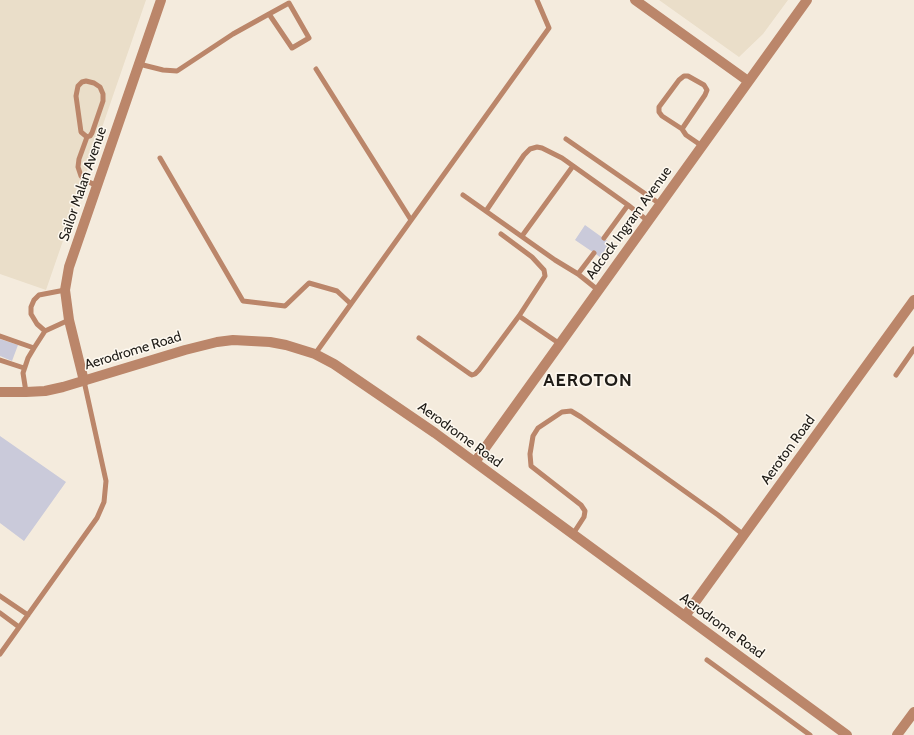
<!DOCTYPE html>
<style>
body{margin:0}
canvas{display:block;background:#f4ebdd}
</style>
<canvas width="914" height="735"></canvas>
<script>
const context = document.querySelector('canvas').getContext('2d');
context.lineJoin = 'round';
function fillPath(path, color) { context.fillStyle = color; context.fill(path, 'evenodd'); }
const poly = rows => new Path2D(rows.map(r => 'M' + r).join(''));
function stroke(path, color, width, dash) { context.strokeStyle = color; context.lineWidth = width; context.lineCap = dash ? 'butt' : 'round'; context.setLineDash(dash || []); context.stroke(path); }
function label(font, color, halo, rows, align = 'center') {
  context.font = font + ' Cabin,sans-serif'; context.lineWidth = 3; context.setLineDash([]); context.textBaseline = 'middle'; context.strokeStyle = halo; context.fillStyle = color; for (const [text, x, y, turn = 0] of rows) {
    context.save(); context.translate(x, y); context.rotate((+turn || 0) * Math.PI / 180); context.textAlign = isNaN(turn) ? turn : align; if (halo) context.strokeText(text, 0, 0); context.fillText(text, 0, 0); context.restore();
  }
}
fillPath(poly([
 [0,0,146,0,46,290,0,274],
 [659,0,788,0,763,34,739,57]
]), '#eadec9');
fillPath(poly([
 [585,225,610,243,600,257,575,240],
 [0,339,18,345,12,361,0,356],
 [0,436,66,482,24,541,0,523]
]), '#cacada');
stroke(poly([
 [139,64,163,70,177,71,233,34,269,14,292,48,309,38,289,3,269,14],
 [316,69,411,220],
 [682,129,705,95,707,90,704,85,688,76,684,76,679,80,659,107,659,112,662,116,682,129,686,135,702,146],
 [87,137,81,132,76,96,78,86,82,82,86,81,94,83,100,87,103,94,103,101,92,133,90,136,87,137,79,159,78,167,81,176,85,180,97,186],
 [566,139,660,204],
 [160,158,243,301,285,306,309,283,337,291,351,304],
 [463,195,555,260,578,274],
 [486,211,524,155,530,149,537,147,542,148,562,158,628,205],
 [522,236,573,166],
 [604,238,628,205,648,221],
 [594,253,578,274,598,290],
 [519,316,560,344],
 [45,331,37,324,31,314,31,307,34,300,39,295,65,290],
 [0,336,34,348],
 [419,338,470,374,472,375,475,374,479,370,519,316,545,276,544,270,532,257,501,234],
 [315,354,549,28,537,0],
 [0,360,24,368],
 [896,375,914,349],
 [26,392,23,373,28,358,34,348,45,331,69,320],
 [573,534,584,517,585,511,581,505,531,466,530,454,533,436,538,428,562,412,571,411,581,417,718,515,744,535],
 [0,596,28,615],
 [0,613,19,627],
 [0,654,97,518,104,502,106,481,84,381],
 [707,660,810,735]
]), '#bb866a', 5);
stroke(poly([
 [635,0,748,81],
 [84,381,69,320,65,290,69,267,161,0],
 [685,616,914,300],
 [897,735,914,712]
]), '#bb866a', 10);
stroke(poly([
 [0,392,26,392,45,391,63,387,185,350,217,342,233,340,270,342,286,345,315,354,334,364,435,433,847,735],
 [475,462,807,0]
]), '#bb866a', 10);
label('14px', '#1f1c17', '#fef9f0', [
 ["Sailor Malan Avenue",83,184,-71],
 ["Adcock Ingram Avenue",629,223,-54],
 ["Aerodrome Road",133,351,-17],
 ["Aerodrome Road",460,435,36],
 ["Aeroton Road",788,450,-54],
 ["Aerodrome Road",722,626,36]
]);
context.letterSpacing = '1px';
label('bold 18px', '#1f1c17', '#fef9f0', [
 ["AEROTON",588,381]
]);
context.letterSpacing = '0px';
</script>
